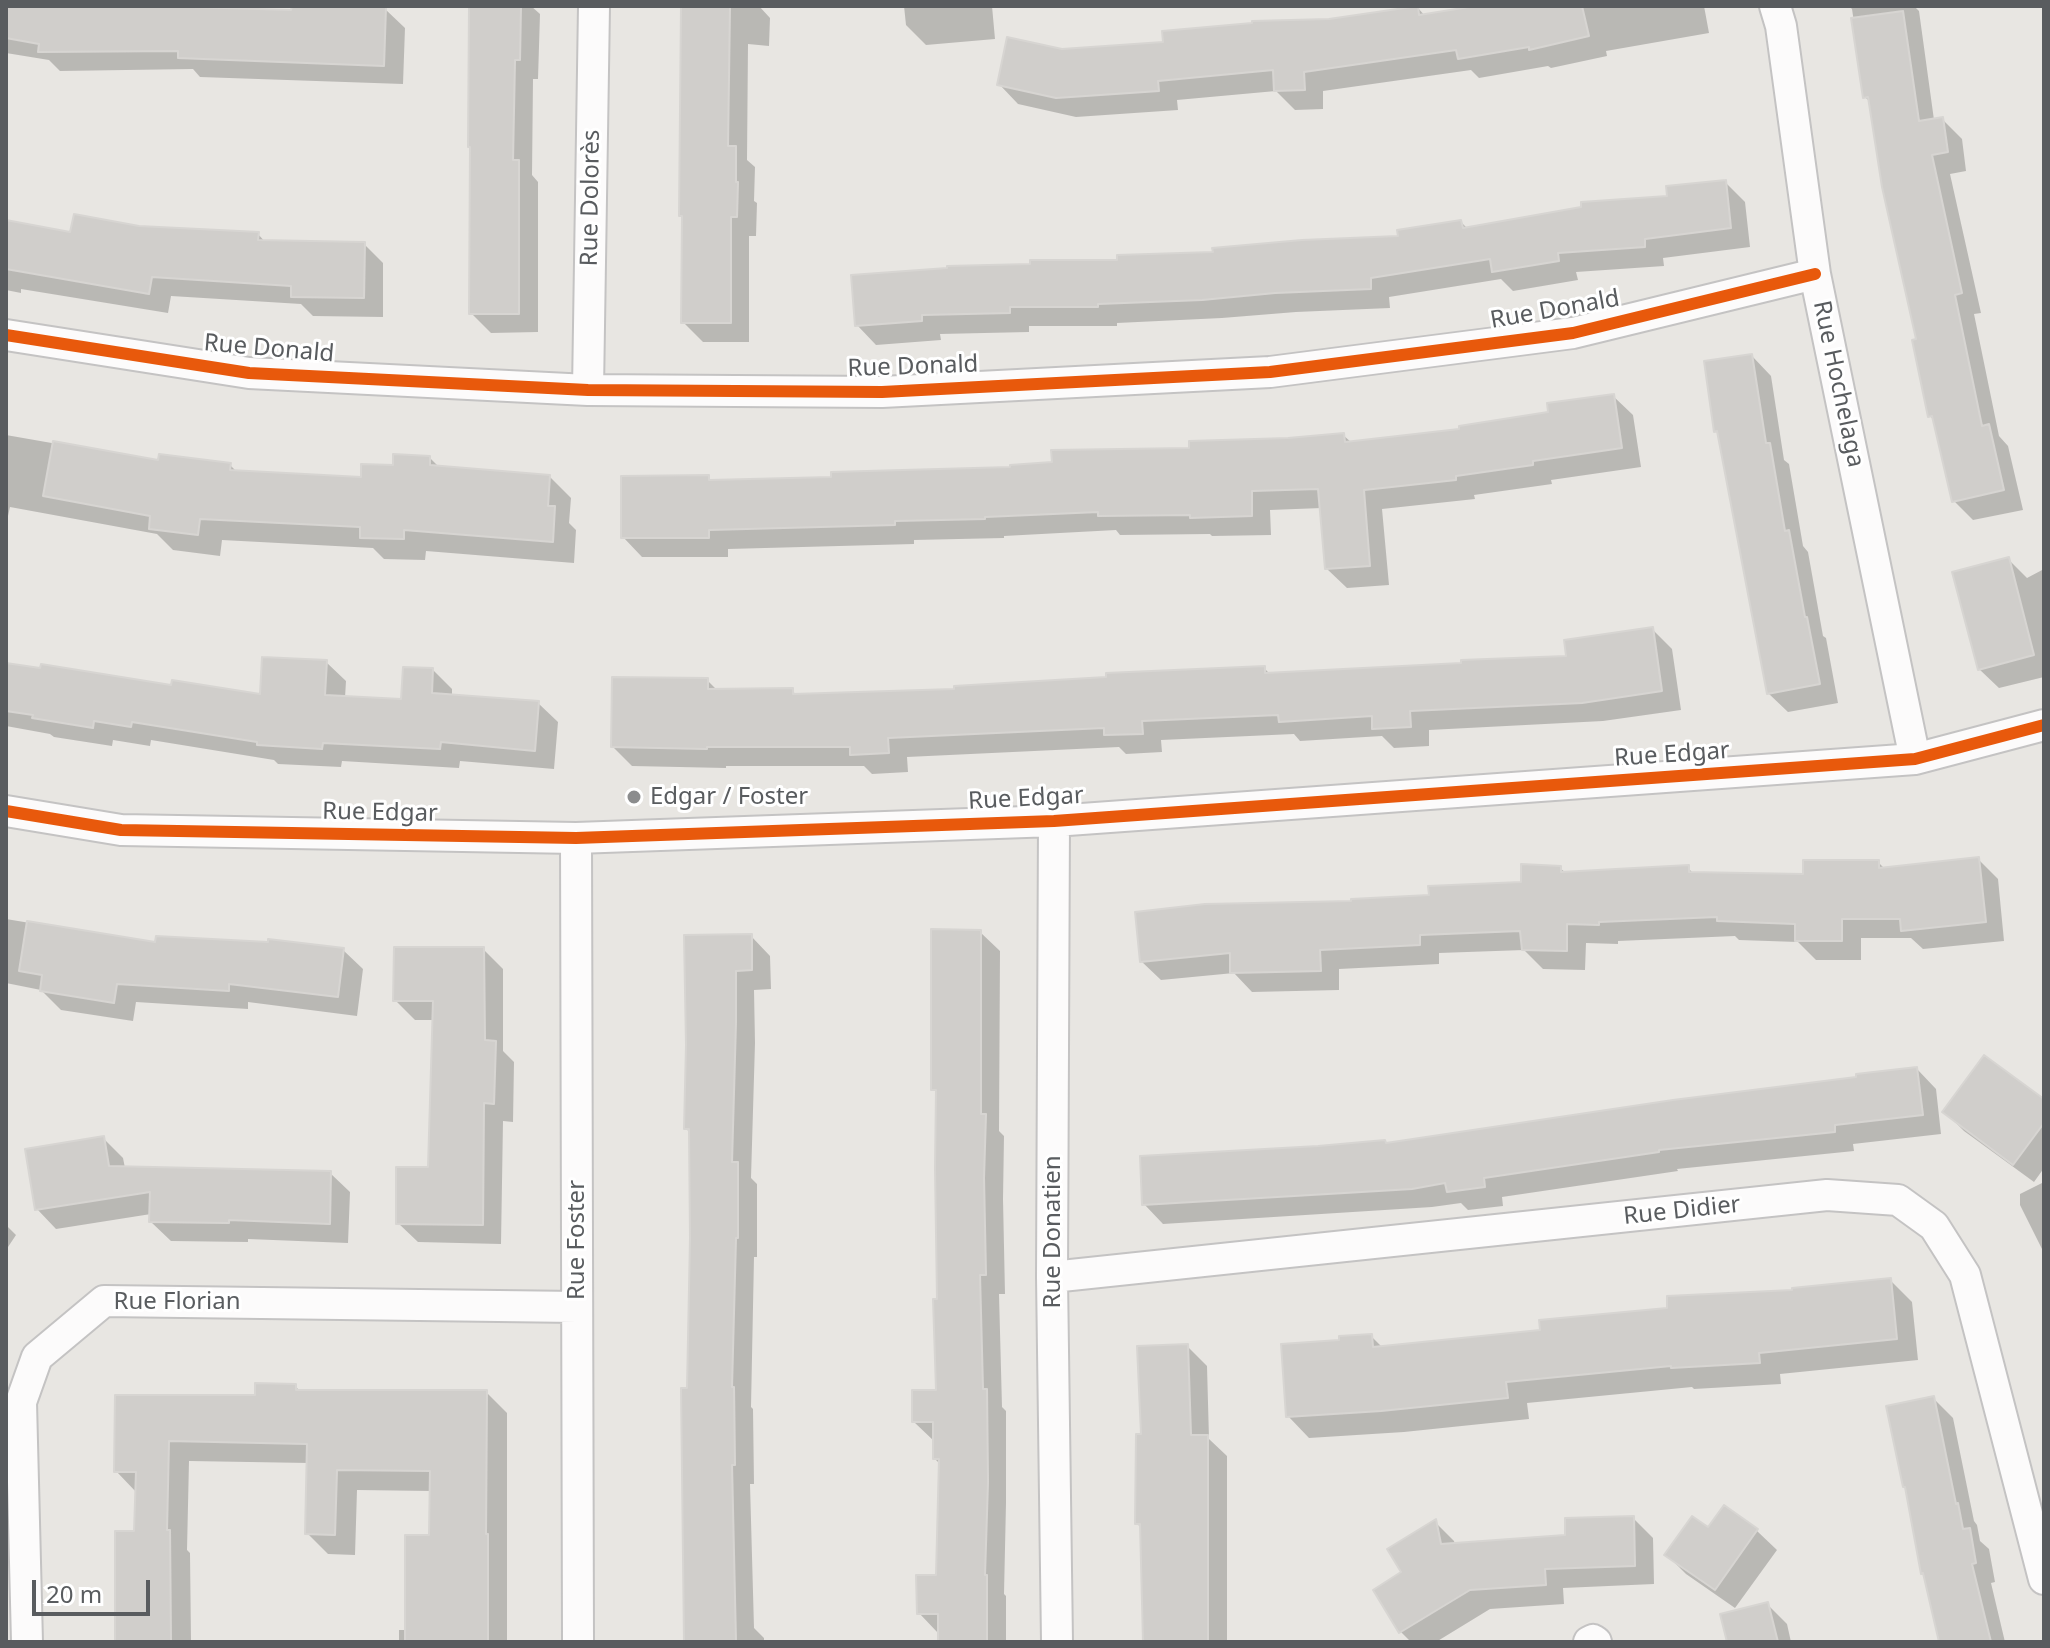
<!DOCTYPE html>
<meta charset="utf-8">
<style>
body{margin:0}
#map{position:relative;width:2050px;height:1648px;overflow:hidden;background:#e8e6e2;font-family:"Noto Sans",sans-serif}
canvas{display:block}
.frame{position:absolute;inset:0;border:8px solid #595c5f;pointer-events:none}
.scale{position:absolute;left:32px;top:1580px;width:118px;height:36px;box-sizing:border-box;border:4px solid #595c5f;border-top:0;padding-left:10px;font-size:24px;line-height:28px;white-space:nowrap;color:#595c5f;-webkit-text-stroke:6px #fff;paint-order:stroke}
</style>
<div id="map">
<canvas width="2050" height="1648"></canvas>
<div class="frame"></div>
<div class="scale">20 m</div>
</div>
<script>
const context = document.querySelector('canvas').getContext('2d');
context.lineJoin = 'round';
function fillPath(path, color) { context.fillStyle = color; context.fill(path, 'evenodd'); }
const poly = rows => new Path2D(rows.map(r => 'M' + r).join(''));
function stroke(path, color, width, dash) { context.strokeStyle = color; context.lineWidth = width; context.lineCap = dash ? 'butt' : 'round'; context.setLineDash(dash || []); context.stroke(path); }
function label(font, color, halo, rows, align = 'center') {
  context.font = font + ' "Noto Sans",sans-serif'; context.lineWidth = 6; context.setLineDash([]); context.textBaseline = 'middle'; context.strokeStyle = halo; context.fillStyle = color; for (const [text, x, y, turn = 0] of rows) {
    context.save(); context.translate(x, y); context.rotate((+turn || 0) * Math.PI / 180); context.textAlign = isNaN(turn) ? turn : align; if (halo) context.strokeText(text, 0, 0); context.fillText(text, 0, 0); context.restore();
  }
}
fillPath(poly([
 [6,6,159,6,162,9,293,13,294,6,385,9,405,28,403,84,200,77,193,69,60,71,49,60,6,53],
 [471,6,531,6,540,14,538,79,533,79,532,175,538,182,538,332,491,333,471,313],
 [680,6,759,6,770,18,769,46,748,44,747,160,755,167,754,201,757,203,756,236,749,236,749,342,703,342,683,322,684,218,681,215,683,25,680,21],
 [904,6,992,6,995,39,926,45,906,25],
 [1487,6,1704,6,1709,33,1606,51,1607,56,1551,68,1548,66,1479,78,1471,70,1323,91,1323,109,1295,110,1276,91,1177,100,1178,110,1076,117,1018,104,999,84,1062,51,1165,44,1418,8,1425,16],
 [1849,6,1914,6,1919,11,1934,120,1942,119,1962,139,1966,171,1950,174,1981,313,1974,314,1999,436,2008,446,2023,510,1973,520,1954,501,1936,422,1930,416,1918,341,1871,103,1865,97,1852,9],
 [1725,182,1745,202,1750,247,1663,258,1664,266,1576,272,1578,280,1513,291,1501,279,1389,297,1390,308,1296,312,1222,318,1117,323,1117,326,1029,326,1029,332,940,334,941,340,876,345,857,325,1119,262,1400,238,1461,222,1468,229,1669,198],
 [6,222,72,235,258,234,266,243,364,244,383,263,383,317,313,316,301,304,171,296,168,313,21,289,21,293,6,290],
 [1752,356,1771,376,1784,460,1789,464,1803,546,1808,552,1823,636,1826,638,1838,703,1788,712,1768,693,1720,434,1716,431],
 [1613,396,1633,415,1641,467,1551,480,1552,484,1474,495,1475,499,1382,509,1389,585,1347,588,1327,569,1322,508,1270,510,1271,535,1212,536,1210,534,1120,535,1116,530,1004,536,1004,538,914,540,914,544,728,549,728,557,642,557,623,537,708,477,713,482,1012,469,1343,435,1352,443,1462,431,1550,413],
 [6,435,160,462,230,465,238,473,363,480,395,467,430,458,440,468,549,476,571,498,569,523,576,530,574,563,426,551,425,560,384,559,373,548,222,540,220,556,173,550,157,534,10,507,6,525],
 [2008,559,2027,578,2044,569,2044,677,1999,688,1979,669],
 [1652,629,1672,649,1681,710,1603,721,1429,730,1429,746,1394,748,1382,736,1300,741,1294,734,1161,740,1162,752,1126,754,1119,747,907,757,908,772,872,774,864,766,726,766,726,768,632,766,613,747,707,680,718,691,792,690,797,696,956,691,1264,668,1271,675,1569,658],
 [326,662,346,681,345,698,403,702,433,670,452,689,452,696,538,703,558,722,554,769,460,761,459,768,342,761,341,767,278,764,274,760,151,740,150,746,113,740,112,746,54,737,50,734,6,726,6,665,173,687,261,696],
 [1978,859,1998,879,2004,941,1923,949,1911,938,1861,938,1861,960,1816,960,1798,942,1739,940,1735,936,1618,941,1618,944,1586,943,1585,970,1543,969,1524,950,1439,953,1439,964,1339,969,1339,990,1252,992,1234,973,1161,980,1141,961,1353,903,1431,897,1523,884,1560,868,1566,873,1688,868,1694,874,1805,876,1878,862,1885,869],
 [6,919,157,944,343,950,363,969,357,1016,248,1002,248,1009,136,1002,133,1021,61,1010,41,990,6,983],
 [980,932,1000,951,999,1131,1004,1136,1003,1199,1005,1294,999,1294,1002,1407,1006,1411,1006,1503,1004,1594,1006,1596,1006,1642,938,1642,938,1633,919,1613,937,1577,941,1465,935,1459,935,1442,914,1422,938,1392,938,1094,933,1089],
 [751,936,770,956,771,989,754,990,755,1043,751,1178,757,1184,757,1257,754,1257,751,1407,753,1409,754,1484,750,1484,754,1628,764,1638,764,1642,686,1642,691,1133,686,1129,688,1045],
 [483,949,503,969,503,1051,514,1062,513,1122,503,1121,501,1244,418,1242,398,1223,430,1169,434,1020,415,1020,395,1000],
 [1917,1069,1936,1089,1941,1134,1853,1144,1854,1151,1677,1169,1678,1171,1502,1197,1503,1206,1468,1210,1461,1203,1432,1207,1163,1224,1144,1204,1388,1145],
 [2044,1101,2044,1168,2034,1182,1964,1131,1945,1112],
 [103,1138,123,1158,125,1168,330,1173,350,1192,348,1243,248,1239,248,1242,171,1241,151,1222,151,1214,56,1229,37,1209],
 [2044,1182,2044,1253,2020,1205,2020,1194],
 [6,1225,16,1235,6,1250],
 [1890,1280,1912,1302,1918,1360,1780,1374,1781,1384,1694,1389,1692,1387,1527,1403,1529,1419,1404,1432,1309,1438,1288,1416,1341,1342,1371,1336,1383,1348,1542,1332,1669,1310],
 [1187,1346,1207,1366,1209,1439,1227,1456,1227,1642,1145,1642,1142,1528,1137,1524,1143,1436],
 [295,1386,301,1392,486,1392,507,1413,507,1642,399,1642,399,1630,407,1630,431,1537,432,1491,357,1490,355,1555,328,1554,307,1533,309,1463,189,1461,187,1550,190,1553,191,1642,117,1642,136,1533,137,1493,116,1471,117,1397,257,1397],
 [1934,1399,1953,1418,1974,1521,1977,1525,1980,1541,1989,1549,1995,1582,1991,1583,2005,1642,1941,1642,1925,1575,1923,1573],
 [1724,1507,1757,1531,1777,1550,1735,1608,1686,1574,1667,1555,1708,1530],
 [1633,1518,1653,1538,1654,1584,1563,1588,1564,1604,1490,1609,1436,1642,1411,1642,1401,1632,1404,1572,1435,1522,1454,1541,1455,1545,1567,1537],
 [1768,1605,1787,1624,1791,1642,1729,1642]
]), '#0003');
const building = poly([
 [6,6,158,6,291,10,292,6,386,7,384,66,178,58,178,51,38,52,39,44,6,38,6,6],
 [469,6,521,6,520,60,515,60,513,160,519,160,519,314,469,314,470,147,468,147,469,6],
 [681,6,730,6,728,146,736,146,736,182,738,182,737,217,731,217,731,323,681,323,682,216,679,216,681,6],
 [1418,6,1419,15,1475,6,1582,6,1589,36,1529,50,1529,47,1458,59,1456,50,1304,72,1305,90,1274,91,1273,70,1158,81,1159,91,1056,98,997,85,1007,37,1062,49,1163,42,1162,31,1252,23,1252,21,1329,19,1418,6],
 [1903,11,1919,121,1943,117,1948,152,1932,155,1962,293,1955,295,1982,426,1989,424,2004,490,1952,502,1932,416,1928,417,1912,340,1916,339,1882,187,1868,97,1863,98,1851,18,1903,11],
 [1726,180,1731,228,1645,239,1645,247,1558,253,1559,261,1492,272,1490,259,1371,278,1371,289,1275,293,1202,300,1098,304,1098,307,1010,307,1010,313,922,315,922,321,855,326,851,275,947,268,947,266,1030,264,1030,260,1117,260,1117,255,1213,252,1212,248,1302,240,1398,236,1397,230,1461,220,1463,228,1581,207,1581,202,1667,196,1666,186,1726,180],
 [74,214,139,226,259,232,258,240,365,242,364,298,291,297,291,286,152,277,149,294,6,269,6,220,70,232,74,214],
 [1752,354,1766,443,1770,443,1785,531,1789,530,1805,617,1807,617,1820,684,1767,694,1717,431,1714,432,1704,361,1752,354],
 [1614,394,1622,448,1533,461,1533,465,1456,476,1456,480,1364,490,1370,566,1325,569,1318,489,1252,491,1252,516,1190,518,1190,515,1098,516,1098,512,985,517,985,519,895,521,895,525,709,530,709,538,621,538,621,476,709,475,709,480,831,477,831,472,1010,467,1010,465,1052,462,1051,450,1189,448,1189,441,1288,438,1344,433,1345,442,1459,429,1459,426,1548,412,1547,403,1614,394],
 [53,441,158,460,159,454,231,463,230,470,361,477,361,464,393,465,393,454,430,456,430,465,550,475,548,506,555,506,553,542,404,530,404,539,360,538,360,527,200,519,198,535,149,529,150,516,43,496,53,441],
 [2009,557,2034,655,1978,670,1952,572,2009,557],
 [1653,627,1662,691,1582,703,1410,711,1411,727,1372,729,1372,716,1279,722,1278,715,1142,721,1143,734,1104,735,1104,728,888,738,889,753,850,755,850,747,707,747,707,749,611,747,612,677,708,678,708,689,793,688,793,694,954,689,954,686,1106,677,1106,673,1265,666,1265,673,1461,663,1461,660,1566,656,1564,640,1653,627],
 [262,657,327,660,325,695,401,699,403,667,433,668,432,693,539,701,535,751,441,742,440,749,323,743,322,749,257,745,257,742,132,722,131,727,94,721,93,728,32,718,33,715,6,711,6,663,40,668,41,664,171,685,172,680,260,694,262,657],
 [1979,857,1986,922,1901,931,1900,919,1842,919,1842,941,1795,941,1795,924,1717,921,1717,917,1599,922,1599,925,1567,924,1567,951,1522,950,1520,931,1420,935,1420,945,1320,950,1321,971,1230,973,1230,953,1140,962,1135,912,1205,904,1351,901,1351,899,1429,895,1428,886,1521,882,1521,864,1561,866,1561,872,1689,865,1689,872,1803,874,1803,860,1879,860,1879,868,1979,857],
 [27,921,155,942,156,936,268,942,268,939,344,948,338,997,229,984,229,991,117,984,114,1003,40,991,42,975,19,971,27,921],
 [931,929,981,930,981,1114,986,1114,984,1178,986,1275,980,1275,983,1389,987,1389,988,1482,985,1575,987,1575,987,1642,938,1642,938,1614,917,1614,916,1575,936,1575,939,1459,933,1459,933,1422,912,1422,912,1390,936,1390,933,1299,937,1299,935,1168,936,1090,931,1090,931,929],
 [752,934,752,970,736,971,736,1022,732,1162,738,1162,738,1238,736,1238,732,1387,734,1387,735,1465,732,1465,736,1642,684,1642,681,1388,687,1388,690,1238,689,1129,684,1129,686,1045,684,935,752,934],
 [394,947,484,947,485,1040,496,1041,494,1104,484,1103,483,1225,396,1224,396,1167,428,1167,433,1001,393,1001,394,947],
 [1984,1055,2044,1099,2044,1123,2013,1165,1942,1112,1984,1055],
 [1917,1067,1923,1115,1835,1125,1835,1132,1659,1150,1659,1152,1484,1178,1485,1187,1447,1192,1445,1183,1412,1189,1142,1205,1140,1156,1318,1146,1385,1140,1386,1143,1673,1100,1856,1077,1856,1074,1917,1067],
 [104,1136,109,1166,331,1171,330,1224,229,1220,229,1223,149,1222,150,1192,35,1210,25,1149,104,1136],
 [1891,1278,1897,1339,1759,1353,1760,1363,1671,1368,1671,1366,1506,1382,1508,1398,1381,1411,1286,1417,1281,1344,1339,1340,1339,1336,1372,1334,1373,1347,1540,1330,1539,1320,1667,1308,1667,1296,1792,1290,1792,1288,1891,1278],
 [1188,1344,1191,1435,1208,1435,1208,1642,1143,1642,1140,1524,1135,1524,1136,1434,1141,1434,1137,1346,1188,1344],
 [255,1383,296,1384,296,1390,487,1390,486,1534,488,1534,488,1642,405,1642,405,1535,429,1535,430,1471,337,1470,335,1535,305,1534,307,1444,169,1441,167,1530,170,1530,171,1642,115,1642,115,1531,134,1531,136,1472,114,1472,115,1395,255,1395,255,1383],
 [1934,1396,1956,1504,1958,1503,1963,1529,1970,1528,1976,1563,1972,1564,1991,1642,1939,1642,1923,1573,1921,1574,1905,1487,1903,1487,1886,1406,1934,1396],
 [1724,1505,1758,1529,1715,1590,1664,1555,1692,1516,1708,1527,1724,1505],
 [1634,1516,1635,1566,1545,1569,1546,1585,1470,1590,1399,1633,1373,1590,1401,1572,1387,1549,1436,1519,1441,1544,1565,1535,1565,1518,1634,1516],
 [1768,1602,1778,1642,1727,1642,1720,1614,1768,1602]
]);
fillPath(building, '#d0cecb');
stroke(building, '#d7d5d2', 2);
const street = poly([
 [1775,6,1781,26,1815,274,1915,759],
 [6,335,249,373,588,390,882,392,1270,372,1573,333,1815,274],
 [588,390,594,6],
 [6,811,121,830,576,838,1054,821,1915,759,2044,725],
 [1054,821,1052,1277,1057,1642],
 [576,838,578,1642],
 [1052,1277,1827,1195,1898,1200,1934,1226,1965,1275,2044,1579],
 [27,1642,21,1402,37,1357,104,1301,577,1307],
 [1589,1642,1593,1640,1596,1642]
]);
stroke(street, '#c4c3c3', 34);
stroke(street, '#fcfbfb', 30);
stroke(poly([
 [6,335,249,373,588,390,882,392,1270,372,1573,333,1815,274],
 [6,811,121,830,576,838,1054,821,1915,759,2044,725]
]), '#e8590c', 12);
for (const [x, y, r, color] of [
 [634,797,8,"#8b8c8d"]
]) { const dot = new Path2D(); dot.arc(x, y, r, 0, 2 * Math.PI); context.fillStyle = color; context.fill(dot); stroke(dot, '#fff', 3); }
label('24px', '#595c5f', '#fff', [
 ["Rue Dolorès",591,198,-89],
 ["Rue Donald",1555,310,-10],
 ["Rue Donald",269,349,5],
 ["Rue Donald",913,367,-2],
 ["Rue Hochelaga",1838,384,78],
 ["Rue Edgar",1672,755,-4],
 ["Rue Edgar",1026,799,-3],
 ["Rue Edgar",380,813,1],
 ["Rue Didier",1682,1211,-6],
 ["Rue Donatien",1053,1232,-90],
 ["Rue Foster",577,1240,-90],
 ["Rue Florian",177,1302]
]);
label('24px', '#595c5f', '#fff', [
 ["Edgar / Foster",650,797]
], 'left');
</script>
